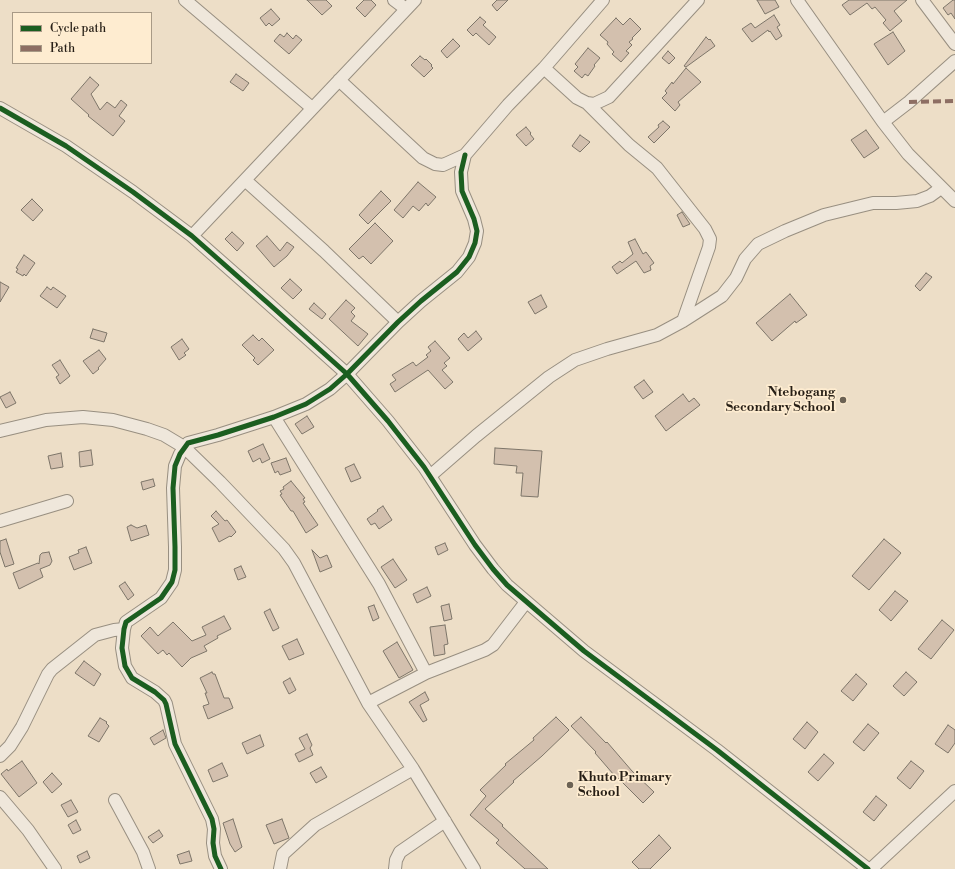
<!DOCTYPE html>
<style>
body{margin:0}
#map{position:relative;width:955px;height:869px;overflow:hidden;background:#eddec7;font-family:"Libre Bodoni",serif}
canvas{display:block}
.legend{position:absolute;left:12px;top:12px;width:140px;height:52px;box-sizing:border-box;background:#feecd0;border:1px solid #a89a86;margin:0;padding:5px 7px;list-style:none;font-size:12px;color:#271f16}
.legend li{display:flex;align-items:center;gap:8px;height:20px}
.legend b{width:20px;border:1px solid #a89a86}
</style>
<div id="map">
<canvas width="955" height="869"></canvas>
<ul class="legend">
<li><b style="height:5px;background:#1b5e20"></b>Cycle path</li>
<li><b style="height:5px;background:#8d6e63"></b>Path</li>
</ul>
</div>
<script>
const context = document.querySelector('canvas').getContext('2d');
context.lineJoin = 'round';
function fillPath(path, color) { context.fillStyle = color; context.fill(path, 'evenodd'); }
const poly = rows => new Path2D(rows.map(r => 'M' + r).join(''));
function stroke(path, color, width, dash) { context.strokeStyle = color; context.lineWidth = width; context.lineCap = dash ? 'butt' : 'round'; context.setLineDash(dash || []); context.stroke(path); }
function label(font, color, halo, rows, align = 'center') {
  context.font = font + ' "Libre Bodoni",serif'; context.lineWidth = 3.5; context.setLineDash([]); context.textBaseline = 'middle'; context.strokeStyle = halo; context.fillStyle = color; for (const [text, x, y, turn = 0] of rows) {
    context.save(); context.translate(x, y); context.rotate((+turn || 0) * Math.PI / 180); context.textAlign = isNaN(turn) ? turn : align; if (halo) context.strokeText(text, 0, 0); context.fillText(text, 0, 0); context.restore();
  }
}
const building = poly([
 [307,0,326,0,332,6,322,15,307,0],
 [364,0,371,0,376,5,365,17,356,8,364,0],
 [497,0,508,0,497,11,492,5,497,0],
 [757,0,775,0,779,7,765,14,757,0],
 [849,0,907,0,894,11,902,21,890,31,883,23,886,20,875,7,872,9,867,3,850,15,842,5,849,0],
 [953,0,955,0,955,19,951,13,948,15,943,8,953,0],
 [271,9,280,19,272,26,269,23,266,26,260,18,271,9],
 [774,15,780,25,777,27,782,36,776,40,770,31,769,32,768,30,752,42,742,29,751,23,755,28,774,15],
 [480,17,486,22,483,25,496,37,489,45,476,33,473,36,467,30,480,17],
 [616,18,623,25,630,18,641,29,632,38,633,39,629,42,632,45,626,51,629,53,621,62,612,54,614,52,607,44,608,42,600,35,616,18],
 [893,32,905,51,888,65,874,44,893,32],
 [287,33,293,39,296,35,302,40,289,54,274,41,280,34,284,37,287,33],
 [706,37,709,40,710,39,715,46,686,67,684,66,706,37],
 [453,39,460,46,447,58,441,51,453,39],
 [588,48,600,58,594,65,595,66,588,76,585,74,582,78,574,71,578,67,575,64,588,48],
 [668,51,675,58,669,64,662,58,668,51],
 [420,56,425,60,426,59,432,65,431,66,433,68,424,77,411,65,420,56],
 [686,68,701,82,678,102,680,105,675,111,662,98,667,93,665,91,672,82,673,84,686,68],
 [236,74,249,83,243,91,230,82,236,74],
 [90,77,99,85,91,94,100,110,107,102,115,108,121,100,127,105,119,116,125,121,113,136,88,116,89,115,71,99,90,77],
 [663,121,670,127,654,143,648,137,659,127,658,125,663,121],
 [526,127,531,133,530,134,534,139,526,146,516,135,526,127],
 [866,130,879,148,864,158,851,140,866,130],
 [580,135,590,142,580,152,572,146,580,135],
 [418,182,436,197,428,206,426,203,419,211,413,206,403,218,394,210,418,182],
 [381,191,391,201,368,224,359,215,381,191],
 [32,199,43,210,33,221,21,210,32,199],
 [682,212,690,224,683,227,677,215,682,212],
 [375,223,393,241,371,264,363,256,359,259,349,249,375,223],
 [232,232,244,243,237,251,225,239,232,232],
 [267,236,280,251,287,242,294,247,287,256,274,267,256,246,267,236],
 [635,239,643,254,646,252,654,263,650,266,651,270,644,273,636,261,617,274,612,267,620,261,622,263,633,254,628,242,635,239],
 [24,255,35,263,26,276,24,274,23,276,16,272,18,269,16,268,24,255],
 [926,273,932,277,920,291,915,286,926,273],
 [290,279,302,290,293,299,281,288,290,279],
 [0,282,9,287,0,302,0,282],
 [47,287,51,290,53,287,66,296,57,308,40,296,47,287],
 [790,294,807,315,796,323,795,321,772,341,756,323,790,294],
 [541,295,547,307,535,314,528,302,541,295],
 [346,300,355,308,351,312,355,316,351,321,368,334,358,346,329,319,346,300],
 [314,303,326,314,322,319,309,309,314,303],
 [93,329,107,333,104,342,90,338,93,329],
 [476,331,482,339,468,351,458,339,464,333,468,338,476,331],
 [253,335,259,341,262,338,274,350,258,365,253,360,255,358,242,345,253,335],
 [182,339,189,349,184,353,186,355,179,360,171,347,182,339],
 [435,341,450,358,444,363,447,366,442,370,453,382,445,389,428,370,395,392,390,384,396,380,392,375,413,362,416,366,428,357,426,355,431,351,428,347,435,341],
 [99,350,106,359,98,368,99,369,93,374,83,361,99,350],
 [60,360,70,376,60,384,56,377,59,375,52,365,60,360],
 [644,380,653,392,643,399,634,387,644,380],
 [10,392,16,403,6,408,0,397,10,392],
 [683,394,689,402,694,398,700,405,666,431,655,416,683,394],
 [307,416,314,427,302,434,295,424,307,416],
 [263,444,270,459,262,463,260,458,253,462,248,451,263,444],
 [495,448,542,451,538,497,521,496,523,473,516,473,517,466,494,464,495,448],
 [91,450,93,465,80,467,79,452,91,450],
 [61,453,63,467,51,469,48,456,61,453],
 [286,458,291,471,280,475,278,471,275,473,271,463,286,458],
 [354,464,361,478,351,482,345,468,354,464],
 [153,479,155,486,143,490,141,482,153,479],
 [291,481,305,498,303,499,305,502,303,503,318,525,306,533,293,511,291,511,280,495,282,494,280,491,284,489,283,487,291,481],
 [383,506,392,520,379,529,375,523,371,525,367,519,378,511,377,510,383,506],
 [216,511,225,521,227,520,236,532,231,537,230,536,219,542,212,528,219,524,211,516,216,511],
 [131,525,137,528,146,525,149,535,131,541,127,527,131,525],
 [6,539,14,564,5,567,0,552,0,541,6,539],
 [884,539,901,553,869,590,852,576,884,539],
 [445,543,448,550,438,555,435,547,445,543],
 [86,547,92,563,74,570,69,557,79,553,78,550,86,547],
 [312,550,320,558,327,555,332,567,320,572,312,550],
 [49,552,52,561,50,565,40,569,43,577,19,589,13,573,38,563,39,564,40,555,42,553,49,552],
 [393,559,407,580,395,588,381,567,393,559],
 [241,566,246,577,238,580,234,569,241,566],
 [125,582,134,595,128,600,119,586,125,582],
 [427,587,431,596,417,603,413,594,427,587],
 [895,591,908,601,891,621,879,610,895,591],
 [449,604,452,619,444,621,441,606,449,604],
 [374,605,379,618,373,621,368,607,374,605],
 [270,609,279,628,273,631,264,612,270,609],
 [224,616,231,629,217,636,218,638,204,646,207,651,191,658,182,667,169,653,167,655,163,650,158,654,141,636,150,627,158,636,173,622,192,641,206,635,202,627,224,616],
 [942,620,954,630,931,659,918,649,942,620],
 [445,625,448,644,444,645,445,654,434,656,430,627,445,625],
 [297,639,304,654,289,660,282,646,297,639],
 [397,642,413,670,399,678,383,651,397,642],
 [84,661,101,674,94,686,75,673,84,661],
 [212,672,213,674,215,674,224,698,229,698,233,708,208,719,203,706,209,704,205,693,207,693,200,678,212,672],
 [906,672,917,682,904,696,893,686,906,672],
 [856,674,867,684,853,701,841,691,856,674],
 [290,678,296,690,289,694,283,682,290,678],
 [425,692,429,700,420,705,427,720,423,722,409,702,425,692],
 [556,717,569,730,542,756,513,781,514,782,485,809,503,825,502,826,548,869,525,869,496,843,499,840,470,815,486,796,480,790,506,765,505,764,534,740,533,738,556,717],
 [581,717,606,743,607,742,632,771,654,792,643,803,615,775,614,775,595,753,596,752,571,726,581,717],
 [100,718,107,722,106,723,109,726,99,742,88,736,100,718],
 [807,722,818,732,805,749,793,739,807,722],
 [868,724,879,733,864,751,853,742,868,724],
 [948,725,955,730,955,743,948,753,935,744,948,725],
 [163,730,166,738,154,745,150,738,163,730],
 [307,734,312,745,310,748,313,755,299,762,295,754,305,749,299,738,307,734],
 [260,735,264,746,247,754,242,743,260,735],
 [824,754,834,763,818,781,808,772,824,754],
 [22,761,37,783,19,797,1,774,7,769,8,771,22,761],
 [911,761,924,771,910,789,897,778,911,761],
 [222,763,228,776,213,782,208,770,222,763],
 [321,767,327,777,316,783,310,773,321,767],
 [52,773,62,784,52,793,43,782,52,773],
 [876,796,887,805,874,821,863,812,876,796],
 [71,800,78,812,68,817,61,805,71,800],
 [233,819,242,847,235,852,230,844,223,823,233,819],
 [282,819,289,838,274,844,266,825,282,819],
 [76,820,81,830,73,834,68,825,76,820],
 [159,830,163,836,153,843,148,837,159,830],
 [659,835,671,848,650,869,639,869,632,862,659,835],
 [87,851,90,858,80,863,77,856,87,851],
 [189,851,192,861,180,864,177,855,189,851]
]);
fillPath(building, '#d3c0ae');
stroke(building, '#7d7569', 1);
const minor = poly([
 [185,0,312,108],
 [394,0,406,9],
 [797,0,883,122,908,154,955,201],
 [922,0,955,44],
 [544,68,577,98,587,103,629,145,657,168,705,229,710,239,709,247,683,321],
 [339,80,423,158,435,164,443,165,465,155,508,105,544,68,603,0],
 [587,103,594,104,609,97,698,0],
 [0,108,66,146,133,192,192,236,269,304,347,374,388,421,424,467,475,545,493,569,507,585,584,651,717,750,868,869],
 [883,122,909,102,955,61],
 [245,180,324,251,398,322],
 [192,236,415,0],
 [274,417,379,584,426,673],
 [0,431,46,420,83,417,113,420,147,429,164,435,184,447,220,482,284,549,294,563,368,703,413,769,474,869],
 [430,476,476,436,549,377,575,360,607,349,657,335,683,321,722,296,736,278,745,259,758,244,785,231,824,215,873,203,896,203,917,201,930,196,941,188],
 [0,521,67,501],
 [368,703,426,673,485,650,493,645,526,602],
 [0,756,10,746,22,727,48,674,52,669,95,635,114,630,124,629],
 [0,797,28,830,55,869],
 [115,800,143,852,149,869],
 [221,869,215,856,213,843,214,829,212,819,175,744,166,704,164,700,155,692,132,678,125,666,122,648,124,629,126,622,161,598,172,582,175,570,175,547,173,488,175,466,180,454,188,443,218,435,274,417,306,404,330,389,347,374,398,322,421,301,457,272,469,257,475,243,477,231,474,219,462,191,461,172,465,155],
 [280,869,283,854,315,825,413,769],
 [395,869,396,860,400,852,445,821],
 [871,869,955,791]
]);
stroke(minor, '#988f81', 14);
stroke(minor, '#efe7db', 12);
stroke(poly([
 [909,102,955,101]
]), '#8d6e63', 4, [8, 4]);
stroke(poly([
 [0,108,66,146,133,192,192,236,269,304,347,374,388,421,424,467,475,545,493,569,507,585,584,651,717,750,868,869],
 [221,869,215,856,213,843,214,829,212,819,175,744,166,704,164,700,155,692,132,678,125,666,122,648,124,629,126,622,161,598,172,582,175,570,175,547,173,488,175,466,180,454,188,443,218,435,274,417,306,404,330,389,347,374,398,322,421,301,457,272,469,257,475,243,477,231,474,219,462,191,461,172,465,155]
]), '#1b5e20', 5);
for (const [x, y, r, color] of [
 [843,400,4,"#6c6254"],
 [570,785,4,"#6c6254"]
]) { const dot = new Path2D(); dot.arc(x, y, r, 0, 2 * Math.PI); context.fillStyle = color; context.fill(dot); stroke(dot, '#feecd0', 1.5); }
label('bold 13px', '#271f16', '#feecd0', [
 ["Ntebogang",835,393],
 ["Secondary School",835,408],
 ["Khuto Primary",578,778,"left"],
 ["School",578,793,"left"]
], 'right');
</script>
